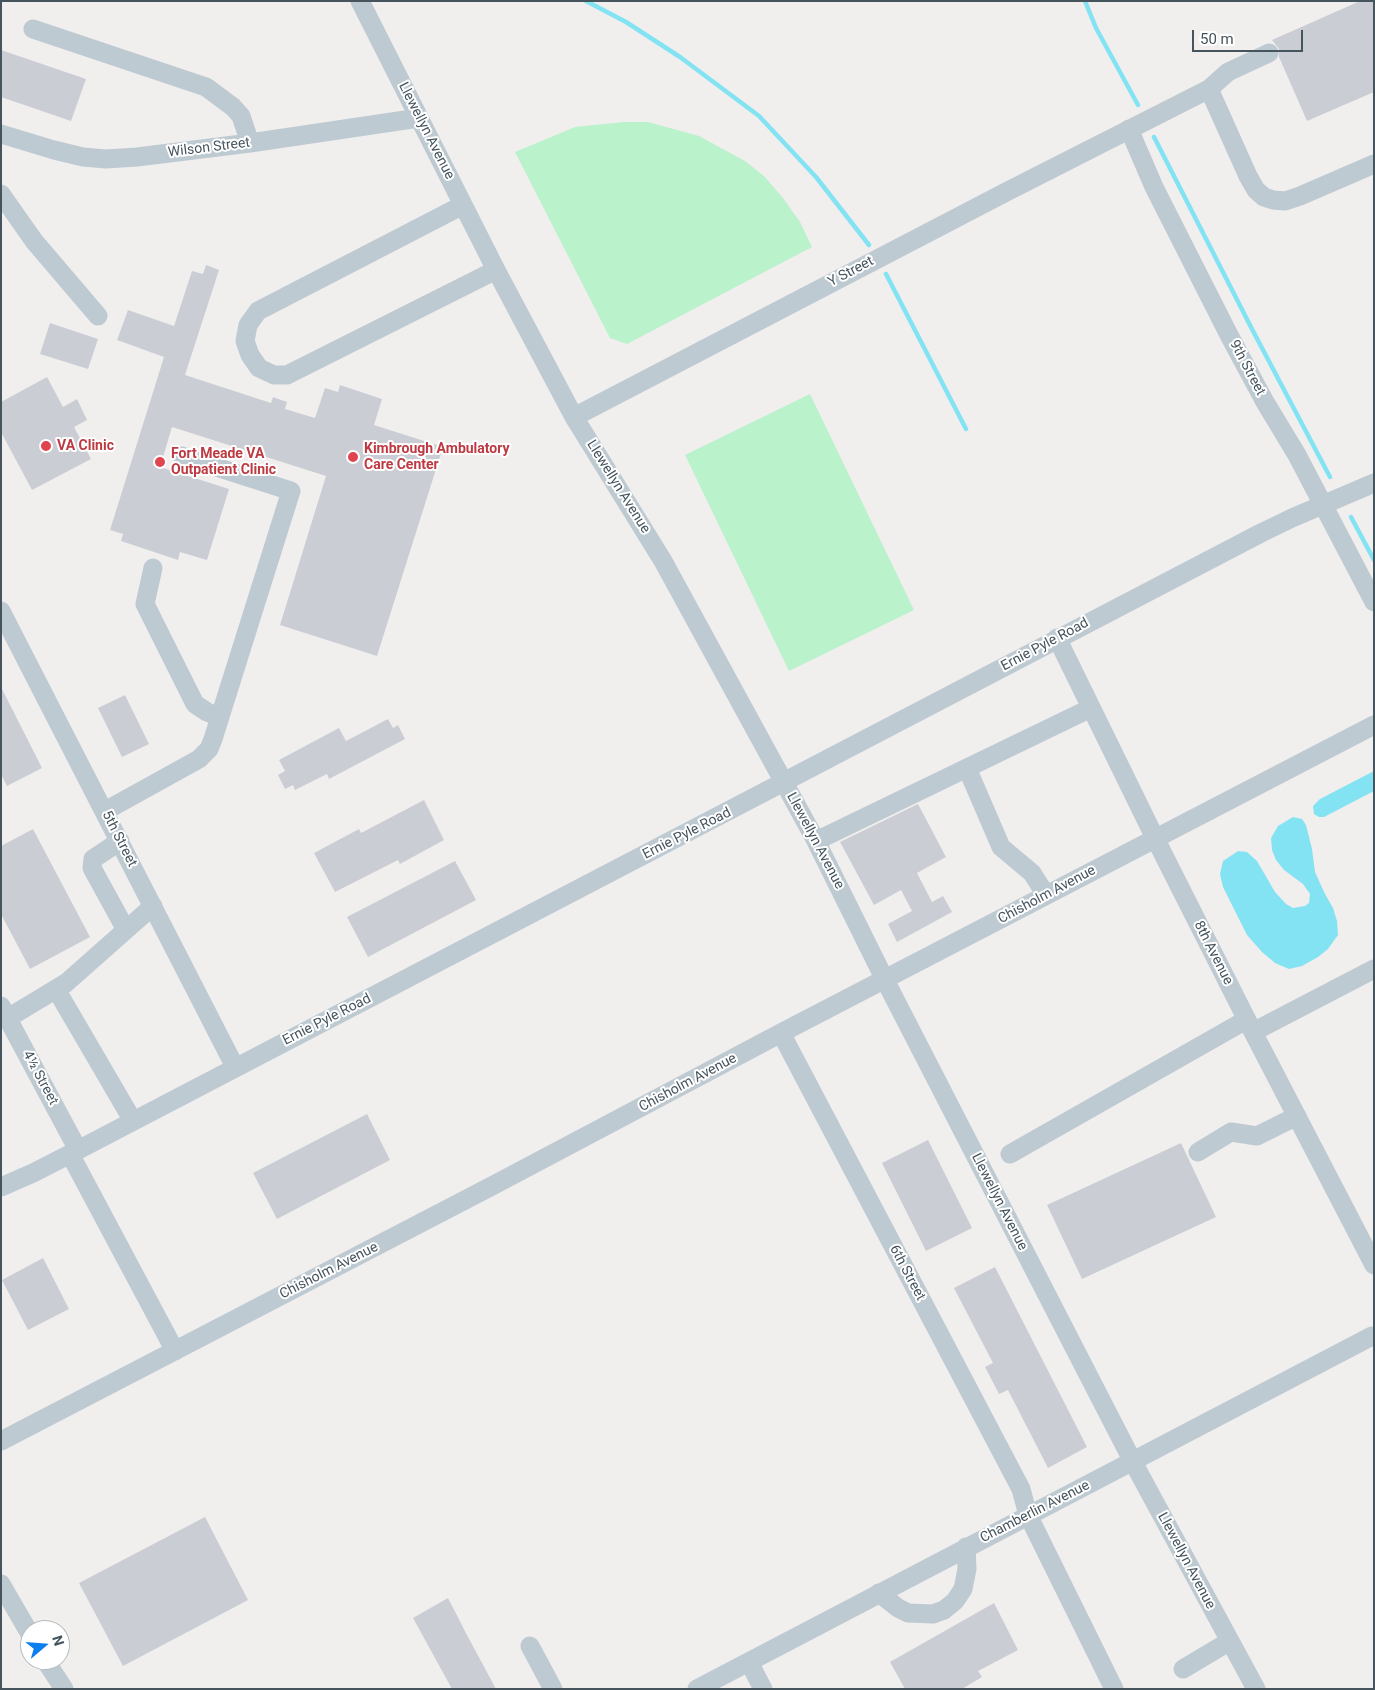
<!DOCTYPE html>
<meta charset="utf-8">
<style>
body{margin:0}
#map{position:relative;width:1375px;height:1690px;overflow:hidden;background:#f1eeee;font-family:Roboto,sans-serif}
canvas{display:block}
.frame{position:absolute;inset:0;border:2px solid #45545d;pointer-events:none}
.north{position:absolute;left:20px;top:1620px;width:50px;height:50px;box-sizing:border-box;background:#fff;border:1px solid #b5bbbe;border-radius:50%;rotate:72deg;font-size:14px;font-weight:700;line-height:20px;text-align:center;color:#45545d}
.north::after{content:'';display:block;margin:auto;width:18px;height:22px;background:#0c7eee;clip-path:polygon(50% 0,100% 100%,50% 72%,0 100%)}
.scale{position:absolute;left:1192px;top:30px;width:111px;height:22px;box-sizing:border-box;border:2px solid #45545d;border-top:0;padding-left:6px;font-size:15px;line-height:18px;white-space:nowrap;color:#45545d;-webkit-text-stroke:4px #fff;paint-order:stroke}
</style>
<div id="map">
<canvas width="1375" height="1690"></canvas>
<div class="frame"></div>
<div class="north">N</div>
<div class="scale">50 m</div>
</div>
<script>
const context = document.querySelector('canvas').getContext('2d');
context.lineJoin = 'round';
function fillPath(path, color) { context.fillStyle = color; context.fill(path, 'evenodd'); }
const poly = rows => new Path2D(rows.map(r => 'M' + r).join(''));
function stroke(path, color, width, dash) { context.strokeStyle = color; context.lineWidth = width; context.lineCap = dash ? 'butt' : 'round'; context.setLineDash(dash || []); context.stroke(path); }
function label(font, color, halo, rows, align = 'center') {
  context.font = font + ' Roboto,sans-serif'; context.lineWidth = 4; context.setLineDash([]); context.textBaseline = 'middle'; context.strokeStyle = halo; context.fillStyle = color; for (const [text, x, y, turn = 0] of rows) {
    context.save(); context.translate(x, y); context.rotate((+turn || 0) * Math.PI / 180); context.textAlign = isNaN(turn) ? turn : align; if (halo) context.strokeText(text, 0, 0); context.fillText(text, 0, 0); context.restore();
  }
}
fillPath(poly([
 [624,122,648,122,699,136,745,161,765,177,783,198,800,222,812,247,627,344,610,338,515,152,575,127],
 [810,394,914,610,789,671,685,455]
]), '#b9f2cb');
fillPath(poly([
 [1374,771,1374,791,1324,817,1319,817,1314,814,1313,806,1320,799],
 [1293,817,1302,819,1306,825,1312,849,1315,872,1325,894,1333,908,1337,921,1338,935,1328,949,1318,957,1302,966,1289,969,1275,963,1262,952,1247,935,1223,887,1220,874,1223,861,1238,851,1247,852,1257,861,1275,892,1286,904,1293,908,1305,906,1309,903,1310,894,1303,884,1284,870,1276,860,1272,850,1271,838,1278,826]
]), '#83e3f2');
stroke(poly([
 [586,1,626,22,680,57,759,116,816,177,869,245],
 [1085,1,1096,28,1138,105],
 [1154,137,1253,331,1330,477],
 [886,274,966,429],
 [1351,517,1374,560]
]), '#83e3f2', 4.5);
fillPath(poly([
 [1360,1,1374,1,1374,92,1307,121,1279,57,1279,49,1272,40],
 [1,50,86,79,71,121,1,97],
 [206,265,219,270,185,375,271,403,273,397,287,402,285,409,315,418,325,388,338,392,340,385,382,399,374,425,443,447,377,656,280,625,326,476,172,427,160,467,229,489,207,560,180,552,178,560,121,541,123,534,110,530,164,357,117,340,128,310,174,326,192,271,203,274],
 [50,323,98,339,88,369,40,354],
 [47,377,63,407,77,399,87,420,74,427,91,459,32,490,1,432,1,402],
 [1,687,42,768,7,786,1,774],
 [125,695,149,744,122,757,98,708],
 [388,719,393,728,398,725,405,739,329,779,327,774,295,790,293,785,285,789,278,775,285,771,279,760,339,728,346,741],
 [424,800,444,840,400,864,398,860,335,892,314,853,359,829,361,833],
 [918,804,946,857,917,873,932,902,943,896,952,912,897,942,888,924,912,911,901,890,874,905,840,842],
 [33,829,90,937,30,969,1,914,1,846],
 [455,861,476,900,368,957,347,917],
 [367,1114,390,1160,277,1219,253,1173],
 [928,1140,972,1228,926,1251,882,1163],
 [1181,1143,1216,1217,1082,1279,1047,1205],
 [43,1258,69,1309,28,1330,2,1280],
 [995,1267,1087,1447,1048,1468,1008,1390,999,1394,985,1367,993,1363,954,1288],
 [205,1517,248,1600,123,1666,79,1583],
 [448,1598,467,1635,496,1689,452,1689,413,1618],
 [994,1603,1018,1650,978,1671,982,1677,962,1689,905,1689,890,1662]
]), '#caced4');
stroke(poly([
 [360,1,496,270,574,417,663,561,816,841,885,980,1133,1462,1256,1689],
 [33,29,206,87,233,107,241,116,250,143],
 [1209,89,1248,176,1256,190,1264,197,1273,200,1285,201,1300,196,1374,164],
 [1129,129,1154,187,1230,337,1265,402,1297,455,1374,602],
 [1,134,54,150,83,157,106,159,137,157,250,143,419,118],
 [1,194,34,241,98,316],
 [463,205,258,311,248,325,245,341,250,355,259,368,274,375,287,375,496,270],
 [574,417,1010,190,1209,89,1228,72,1269,53],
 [153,568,145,604,195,704,207,712,220,717],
 [1,611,235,1067],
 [1057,638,1155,838,1253,1032,1374,1265],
 [967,768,1001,847,1032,873,1046,895],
 [105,811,199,759,209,749,213,739,291,491,182,456],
 [120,841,93,859,92,868,126,930],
 [816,841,1091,708],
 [56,989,133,1121],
 [1,1006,78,1150],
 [8,1018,66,983,153,906],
 [1253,1032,1374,969],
 [781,1033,1021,1489,1028,1515,1114,1689],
 [1198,1152,1231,1132,1257,1136,1297,1116],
 [70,1154,175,1351],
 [1010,1154,1246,1020],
 [1,1187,33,1173,78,1150,1261,533,1292,518,1374,483],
 [1,1441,490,1187,781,1033,1374,725],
 [1,1584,30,1634],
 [879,1593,898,1608,908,1613,933,1614,944,1610,955,1601,963,1589,967,1569,966,1547],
 [530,1646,553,1689],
 [45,1660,64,1689],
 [749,1662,763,1689],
 [1183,1669,1230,1641],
 [697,1689,1372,1336]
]), '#becad2', 19);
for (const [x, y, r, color] of [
 [46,446,6,"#e0444e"],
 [353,457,6,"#e0444e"],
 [160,462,6,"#e0444e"]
]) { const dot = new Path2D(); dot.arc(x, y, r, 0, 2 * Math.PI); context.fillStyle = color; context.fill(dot); stroke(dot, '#fff', 2); }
label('14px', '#45545d', '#fff', [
 ["Llewellyn Avenue",426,131,63],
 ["Wilson Street",209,148,-7],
 ["Y Street",851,272,-28],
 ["9th Street",1247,368,62],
 ["Llewellyn Avenue",618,487,58],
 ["Ernie Pyle Road",1045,645,-28],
 ["Ernie Pyle Road",687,834,-27],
 ["5th Street",119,839,63],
 ["Llewellyn Avenue",815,841,62],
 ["Chisholm Avenue",1047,895,-28],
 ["8th Avenue",1213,953,63],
 ["Ernie Pyle Road",327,1020,-27],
 ["4½ Street",40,1078,62],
 ["Chisholm Avenue",688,1083,-28],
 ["Llewellyn Avenue",999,1202,63],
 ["Chisholm Avenue",329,1271,-27],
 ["6th Street",907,1273,62],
 ["Chamberlin Avenue",1035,1512,-27],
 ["Llewellyn Avenue",1186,1561,62]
]);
label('bold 14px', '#be3a42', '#fff', [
 ["VA Clinic",57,446],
 ["Kimbrough Ambulatory",364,449],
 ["Care Center",364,465],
 ["Fort Meade VA",171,454],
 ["Outpatient Clinic",171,470]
], 'left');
</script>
